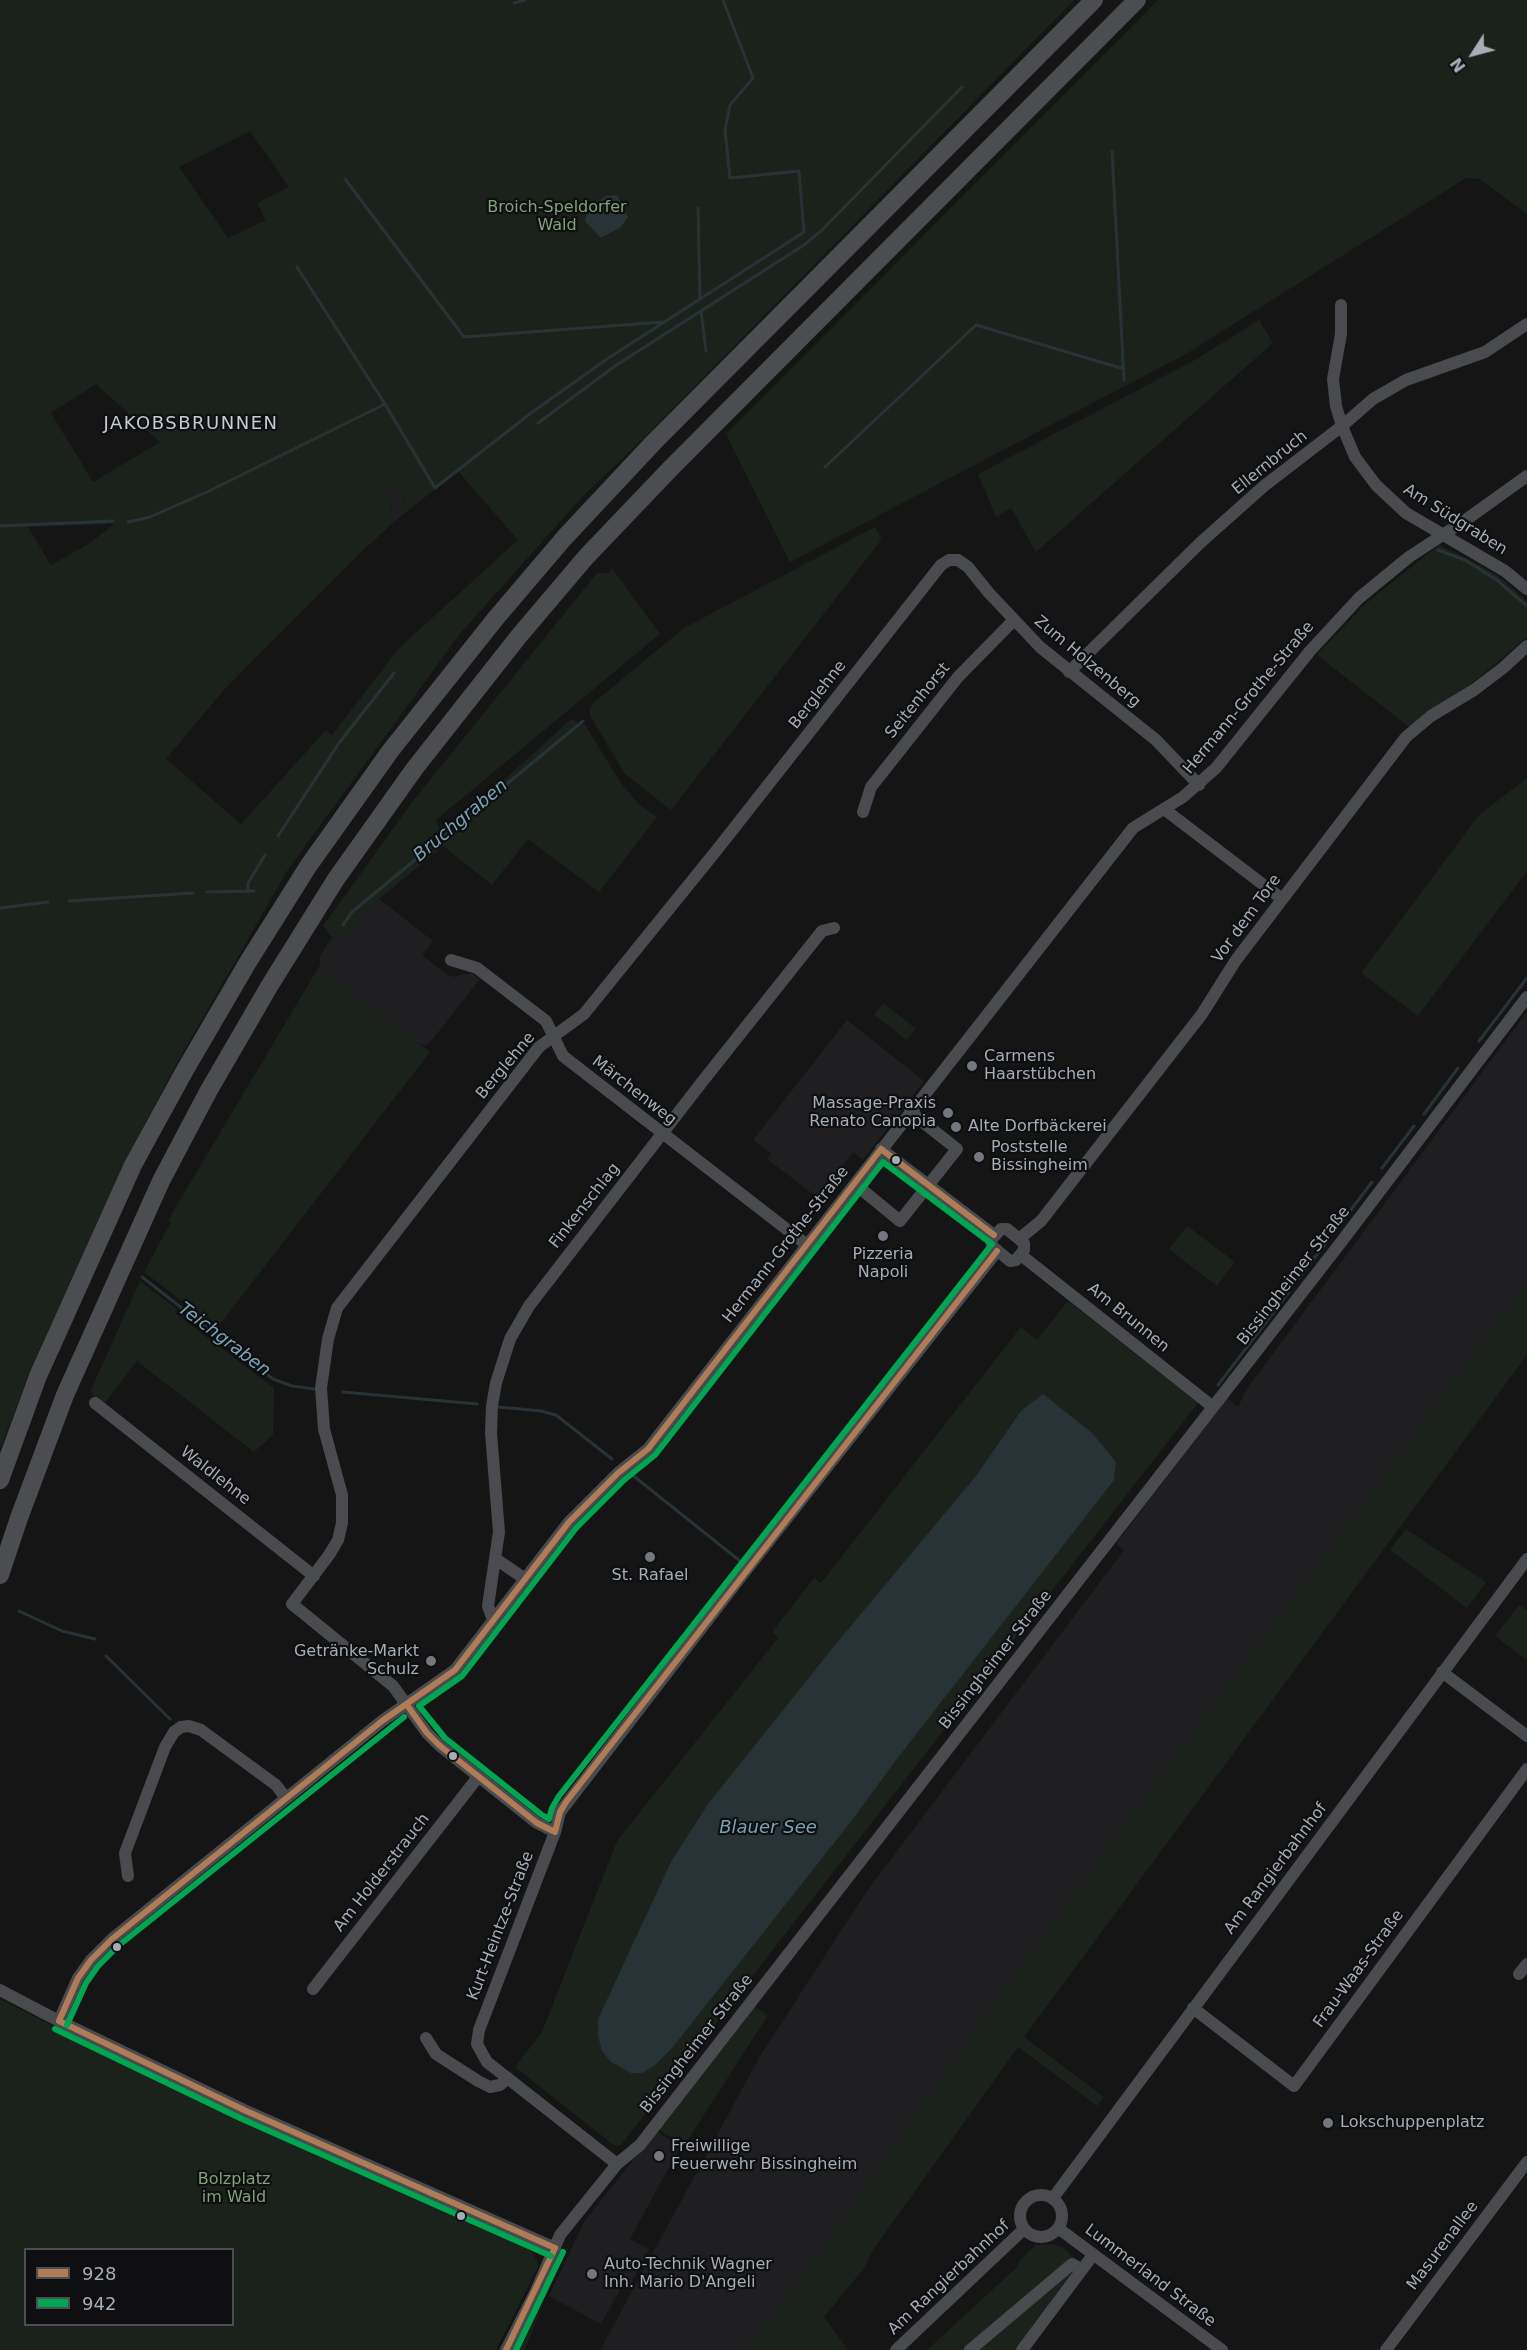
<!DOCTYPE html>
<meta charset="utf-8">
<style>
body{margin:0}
#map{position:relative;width:1527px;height:2350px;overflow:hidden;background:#151515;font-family:"DejaVu Sans",sans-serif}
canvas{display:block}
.legend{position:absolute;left:24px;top:2248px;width:210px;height:78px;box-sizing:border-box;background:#0f0f11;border:2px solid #4b4e53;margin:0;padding:8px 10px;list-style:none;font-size:18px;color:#a5adb7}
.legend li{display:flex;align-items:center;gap:12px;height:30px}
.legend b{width:30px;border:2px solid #4b4e53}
.north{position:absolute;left:1443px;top:24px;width:60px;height:60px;-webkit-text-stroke:4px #0f0f11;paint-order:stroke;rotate:234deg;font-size:16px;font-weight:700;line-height:24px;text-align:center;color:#a5adb7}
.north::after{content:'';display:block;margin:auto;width:21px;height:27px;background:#a5adb7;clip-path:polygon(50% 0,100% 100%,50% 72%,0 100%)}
</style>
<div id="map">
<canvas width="1527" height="2350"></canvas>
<ul class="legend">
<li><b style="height:8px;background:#b07c57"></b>928</li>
<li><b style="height:8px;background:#00a651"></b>942</li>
</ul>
<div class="north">N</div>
</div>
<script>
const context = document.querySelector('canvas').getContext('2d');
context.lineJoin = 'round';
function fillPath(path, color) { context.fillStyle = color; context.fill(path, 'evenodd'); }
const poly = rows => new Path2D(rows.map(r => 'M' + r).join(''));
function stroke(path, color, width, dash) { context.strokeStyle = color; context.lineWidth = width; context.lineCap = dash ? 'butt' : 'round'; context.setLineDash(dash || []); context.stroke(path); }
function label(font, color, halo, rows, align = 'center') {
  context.font = font + ' "DejaVu Sans",sans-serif'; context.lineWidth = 4.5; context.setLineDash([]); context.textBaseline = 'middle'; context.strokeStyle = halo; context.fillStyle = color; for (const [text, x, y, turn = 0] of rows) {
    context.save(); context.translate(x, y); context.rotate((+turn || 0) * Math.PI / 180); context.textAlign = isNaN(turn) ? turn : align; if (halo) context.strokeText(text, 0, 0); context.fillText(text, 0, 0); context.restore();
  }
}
fillPath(poly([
 [402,487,405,513,393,523,389,490],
 [379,899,433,941,422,955,446,974,455,977,463,974,473,974,480,979,432,1040,425,1046,416,1042,323,972,320,965,320,956,332,937,344,939,354,931,360,917],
 [1527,1012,1527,1282,1042,1937,801,2279,747,2350,600,2350,760,2056,867,1891,1124,1550,1116,1544,1227,1398,1238,1407,1246,1390],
 [847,1020,924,1081,863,1160,853,1152,818,1198,767,1159,771,1153,753,1140],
 [656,2131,680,2147,630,2239,649,2249,628,2289,622,2286,601,2324,549,2296,584,2222]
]), '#1f1f21');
fillPath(poly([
 [0,0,1074,0,643,439,582,497,459,635,287,871,177,1063,127,1157,29,1373,0,1450],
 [250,131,289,187,257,203,266,220,228,238,179,167],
 [96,384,160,442,93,482,51,413],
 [458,471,518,540,399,648,332,735,326,730,241,824,166,759,223,691,360,553,393,523,389,490,402,487,405,513],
 [114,524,90,543,51,565,28,527],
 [1158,0,1527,0,1527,214,1480,179,1466,178,1186,354,790,562,726,434],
 [1259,320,1273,343,1036,552,1011,508,996,517,978,474,1195,360],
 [875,527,882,539,671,810,625,774,591,717,589,711,593,703,684,628],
 [1439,545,1476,563,1502,579,1527,601,1527,637,1469,686,1409,727,1317,655,1364,605],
 [612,568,660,634,436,820,443,836,571,719,585,725,623,786,641,806,657,817,599,892,528,839,492,885,443,846,379,899,360,917,354,931,344,939,332,937,323,926,413,801,597,573,609,573],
 [1527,778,1527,871,1418,1016,1361,973,1479,815],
 [320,965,323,972,430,1052,217,1328,144,1272,171,1222,168,1220],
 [883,1003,916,1029,907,1040,874,1015],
 [1187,1226,1235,1262,1217,1286,1169,1249],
 [140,1281,177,1309,175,1313,274,1388,273,1435,254,1452,137,1361,104,1404,90,1392],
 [1527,1282,1527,1355,1024,2037,1104,2097,1097,2106,1018,2047,875,2247,864,2268,824,2317,848,2350,747,2350,801,2279,1019,1968],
 [1068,1301,1198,1403,621,2145,615,2146,515,2067,542,2032,617,1841,778,1638,772,1632,814,1578,821,1583,1021,1327,1037,1340],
 [1406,1529,1486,1582,1467,1608,1390,1550],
 [1519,1605,1527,1610,1527,1660,1495,1636],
 [0,1999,203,2101,528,2248,537,2260,538,2267,496,2350,0,2350],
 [26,2250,232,2250,232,2324,26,2324],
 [753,2006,768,2015,684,2146,658,2129],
 [1053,2244,1062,2247,1082,2265,1018,2350,927,2350,1015,2269,1021,2259,1036,2245],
 [543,2303,525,2350,520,2350]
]), '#1b221b');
fillPath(poly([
 [617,195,628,217,621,227,601,238,585,221,587,211,594,204,606,196],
 [1043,1394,1092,1433,1116,1462,1114,1480,896,1760,853,1819,672,2048,654,2066,642,2073,631,2073,611,2062,602,2051,598,2036,598,2019,672,1860,708,1804,835,1645,976,1476,1021,1411]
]), '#273337');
stroke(poly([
 [514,3,525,0],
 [1112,151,1124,380],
 [345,179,464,337,663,322],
 [698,208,700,299],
 [297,267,385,404,435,488,531,413,607,359,804,232,799,171,730,178,725,130,730,105,753,78,723,0],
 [701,311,706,351],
 [538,423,615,366,804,245,822,230,962,87],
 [825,467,976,325,1124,369],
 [128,522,150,517,207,492,385,404],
 [0,526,113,521],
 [1438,550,1465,560,1497,580,1527,606],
 [278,836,339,743,394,673],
 [207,892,254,891],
 [248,892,248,883,265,855],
 [69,901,193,893],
 [0,908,48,902],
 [343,925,352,912,583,721],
 [1479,1041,1527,978],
 [1424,1114,1458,1068],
 [1382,1168,1414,1126],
 [1338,1227,1372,1182],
 [142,1277,273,1379,292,1386,314,1389],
 [1298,1279,1329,1239],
 [1218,1385,1289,1292],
 [343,1392,477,1404],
 [499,1407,541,1411,556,1415,612,1459],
 [631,1474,740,1561],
 [19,1611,62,1631,95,1639],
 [106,1656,170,1719]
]), '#273337', 3);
stroke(poly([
 [1341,305,1341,334,1333,379,1336,406,1342,426,1355,457,1376,485,1406,513,1505,571,1527,589],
 [1069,672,1200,543,1264,486,1342,426,1373,399,1406,380,1485,352,1527,324],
 [1164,809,1282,899],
 [863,812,871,787,958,677,1014,620],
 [451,960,477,968,546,1021,563,1056,807,1245],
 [881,1149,994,1235],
 [855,1184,900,1221,957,1149,910,1112],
 [1001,1229,1007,1229,1024,1243,1024,1250,1016,1260,1010,1261,992,1246,991,1240,1001,1229],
 [1019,1239,1041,1221,1202,1014,1236,960,1406,737,1431,716,1474,690,1503,668,1527,646],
 [1021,1255,1213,1407],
 [95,1403,314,1576],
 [496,1559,525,1579],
 [493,1620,488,1606,499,1532,491,1433,492,1406,496,1383,510,1339,529,1306,702,1082,822,931,834,928],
 [1442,1672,1527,1736],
 [555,1832,537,1823,439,1745,427,1733,393,1686,292,1604,329,1555,338,1540,342,1523,342,1495,324,1429,321,1388,328,1339,337,1308,539,1047,584,1014,716,851,941,565,949,560,958,560,968,567,989,593,1040,647,1156,740,1199,785],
 [128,1876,125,1853,165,1747,174,1732,181,1727,189,1726,201,1730,276,1785,285,1797],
 [1519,1974,1527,1964],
 [313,1989,478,1777],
 [0,1990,59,2021,244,2110,555,2248],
 [1193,2008,1294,2086,1527,1769],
 [59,2021,78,1978,91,1960,112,1939,382,1721,455,1670,569,1522,618,1473,648,1449,1133,828,1183,797,1216,768,1310,651,1359,598,1409,557,1467,519,1527,476],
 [426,2038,436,2054,478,2081,490,2087,500,2085,508,2078],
 [617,2164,487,2062,477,2044,479,2030,555,1832,560,1812,743,1574,997,1251],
 '1020 2216a21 21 0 1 1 42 0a21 21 0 1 1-42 0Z',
 [1053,2198,1527,1559],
 [1058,2228,1222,2350],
 [506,2350,535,2293,560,2235,617,2164,640,2145,1342,1241,1527,997],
 [896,2350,1024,2229],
 [970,2350,1072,2264,1082,2270],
 [1022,2350,1093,2255],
 [1386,2350,1527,2162]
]), '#494b4e', 12);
stroke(poly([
 [0,1480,38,1376,133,1165,185,1070,248,962,309,865,391,750,496,618,565,537,654,442,1094,0],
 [0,1575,19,1518,65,1395,161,1181,209,1090,270,985,336,879,415,768,519,636,586,557,671,468,1137,0]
]), '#4b4d50', 18);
stroke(poly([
 [881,1149,994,1235],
 [407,1705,427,1733,439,1745,537,1823,555,1832],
 [555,1832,560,1812,566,1802,997,1251],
 [59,2021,78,1978,91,1960,112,1939,382,1721,455,1670,569,1522,618,1473,648,1449,881,1149],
 [59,2021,244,2110,555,2248],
 [506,2350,555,2248]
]), '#b07c57', 6);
stroke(poly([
 [883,1162,992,1244,559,1796,552,1808,549,1819,542,1815,445,1738,419,1706,462,1676,576,1528,624,1480,655,1455,883,1162],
 [67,2025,86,1983,98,1966,118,1946,404,1717],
 [55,2029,240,2118,551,2256],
 [516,2350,563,2252]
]), '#00a651', 6);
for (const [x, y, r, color] of [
 [972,1066,6,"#73787e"],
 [948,1113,6,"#73787e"],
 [956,1127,6,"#73787e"],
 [979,1157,6,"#73787e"],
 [896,1160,5,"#a5adb7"],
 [883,1236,6,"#73787e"],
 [650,1557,6,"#73787e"],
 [431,1661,6,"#73787e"],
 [453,1756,5,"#a5adb7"],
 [117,1947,5,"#a5adb7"],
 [1328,2123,6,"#73787e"],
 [659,2156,6,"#73787e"],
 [461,2216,5,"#a5adb7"],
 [592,2274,6,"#73787e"]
]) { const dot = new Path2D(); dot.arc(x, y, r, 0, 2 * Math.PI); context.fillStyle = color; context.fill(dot); stroke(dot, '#0f0f11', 2); }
label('16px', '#7fa37a', '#0f0f11', [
 ["Broich-Speldorfer",557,208],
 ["Wald",557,226],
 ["Bolzplatz",234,2180],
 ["im Wald",234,2198]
]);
label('16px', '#a5adb7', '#0f0f11', [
 ["Ellernbruch",1270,463,-39],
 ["Am Südgraben",1455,520,32],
 ["Zum Holzenberg",1087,662,40],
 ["Berglehne",818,695,-52],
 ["Hermann-Grothe-Straße",1249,698,-50],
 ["Seitenhorst",918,701,-51],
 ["Vor dem Tore",1247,919,-54],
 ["Berglehne",506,1066,-50],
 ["Märchenweg",634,1091,38],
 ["Finkenschlag",585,1206,-52],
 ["Hermann-Grothe-Straße",786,1245,-52],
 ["Bissingheimer Straße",1294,1276,-52],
 ["Am Brunnen",1128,1318,39],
 ["Waldlehne",215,1476,38],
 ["Bissingheimer Straße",996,1660,-52],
 ["Am Rangierbahnhof",1276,1869,-53],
 ["Am Holderstrauch",382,1873,-52],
 ["Kurt-Heintze-Straße",501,1926,-69],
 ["Frau-Waas-Straße",1359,1969,-54],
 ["Bissingheimer Straße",697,2044,-52],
 ["Masurenallee",1443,2246,-53],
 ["Lummerland Straße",1150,2276,37],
 ["Am Rangierbahnhof",949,2278,-43]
]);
label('16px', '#a5adb7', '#0f0f11', [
 ["Carmens",984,1057],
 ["Haarstübchen",984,1075],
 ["Massage-Praxis",936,1104,"right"],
 ["Renato Canopia",936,1122,"right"],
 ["Alte Dorfbäckerei",968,1127],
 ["Poststelle",991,1148],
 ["Bissingheim",991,1166],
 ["Pizzeria",883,1255,"center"],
 ["Napoli",883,1273,"center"],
 ["St. Rafael",650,1576,"center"],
 ["Getränke-Markt",419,1652,"right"],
 ["Schulz",419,1670,"right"],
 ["Lokschuppenplatz",1340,2123],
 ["Freiwillige",671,2147],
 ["Feuerwehr Bissingheim",671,2165],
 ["Auto-Technik Wagner",604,2265],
 ["Inh. Mario D'Angeli",604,2283]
], 'left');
context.letterSpacing = '1.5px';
label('18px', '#c6cbd3', '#0f0f11', [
 ["JAKOBSBRUNNEN",191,424]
]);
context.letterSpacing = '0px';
label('italic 18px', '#79a3b4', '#0f0f11', [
 ["Bruchgraben",461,821,-40],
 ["Teichgraben",224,1340,37],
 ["Blauer See",768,1828]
]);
</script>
